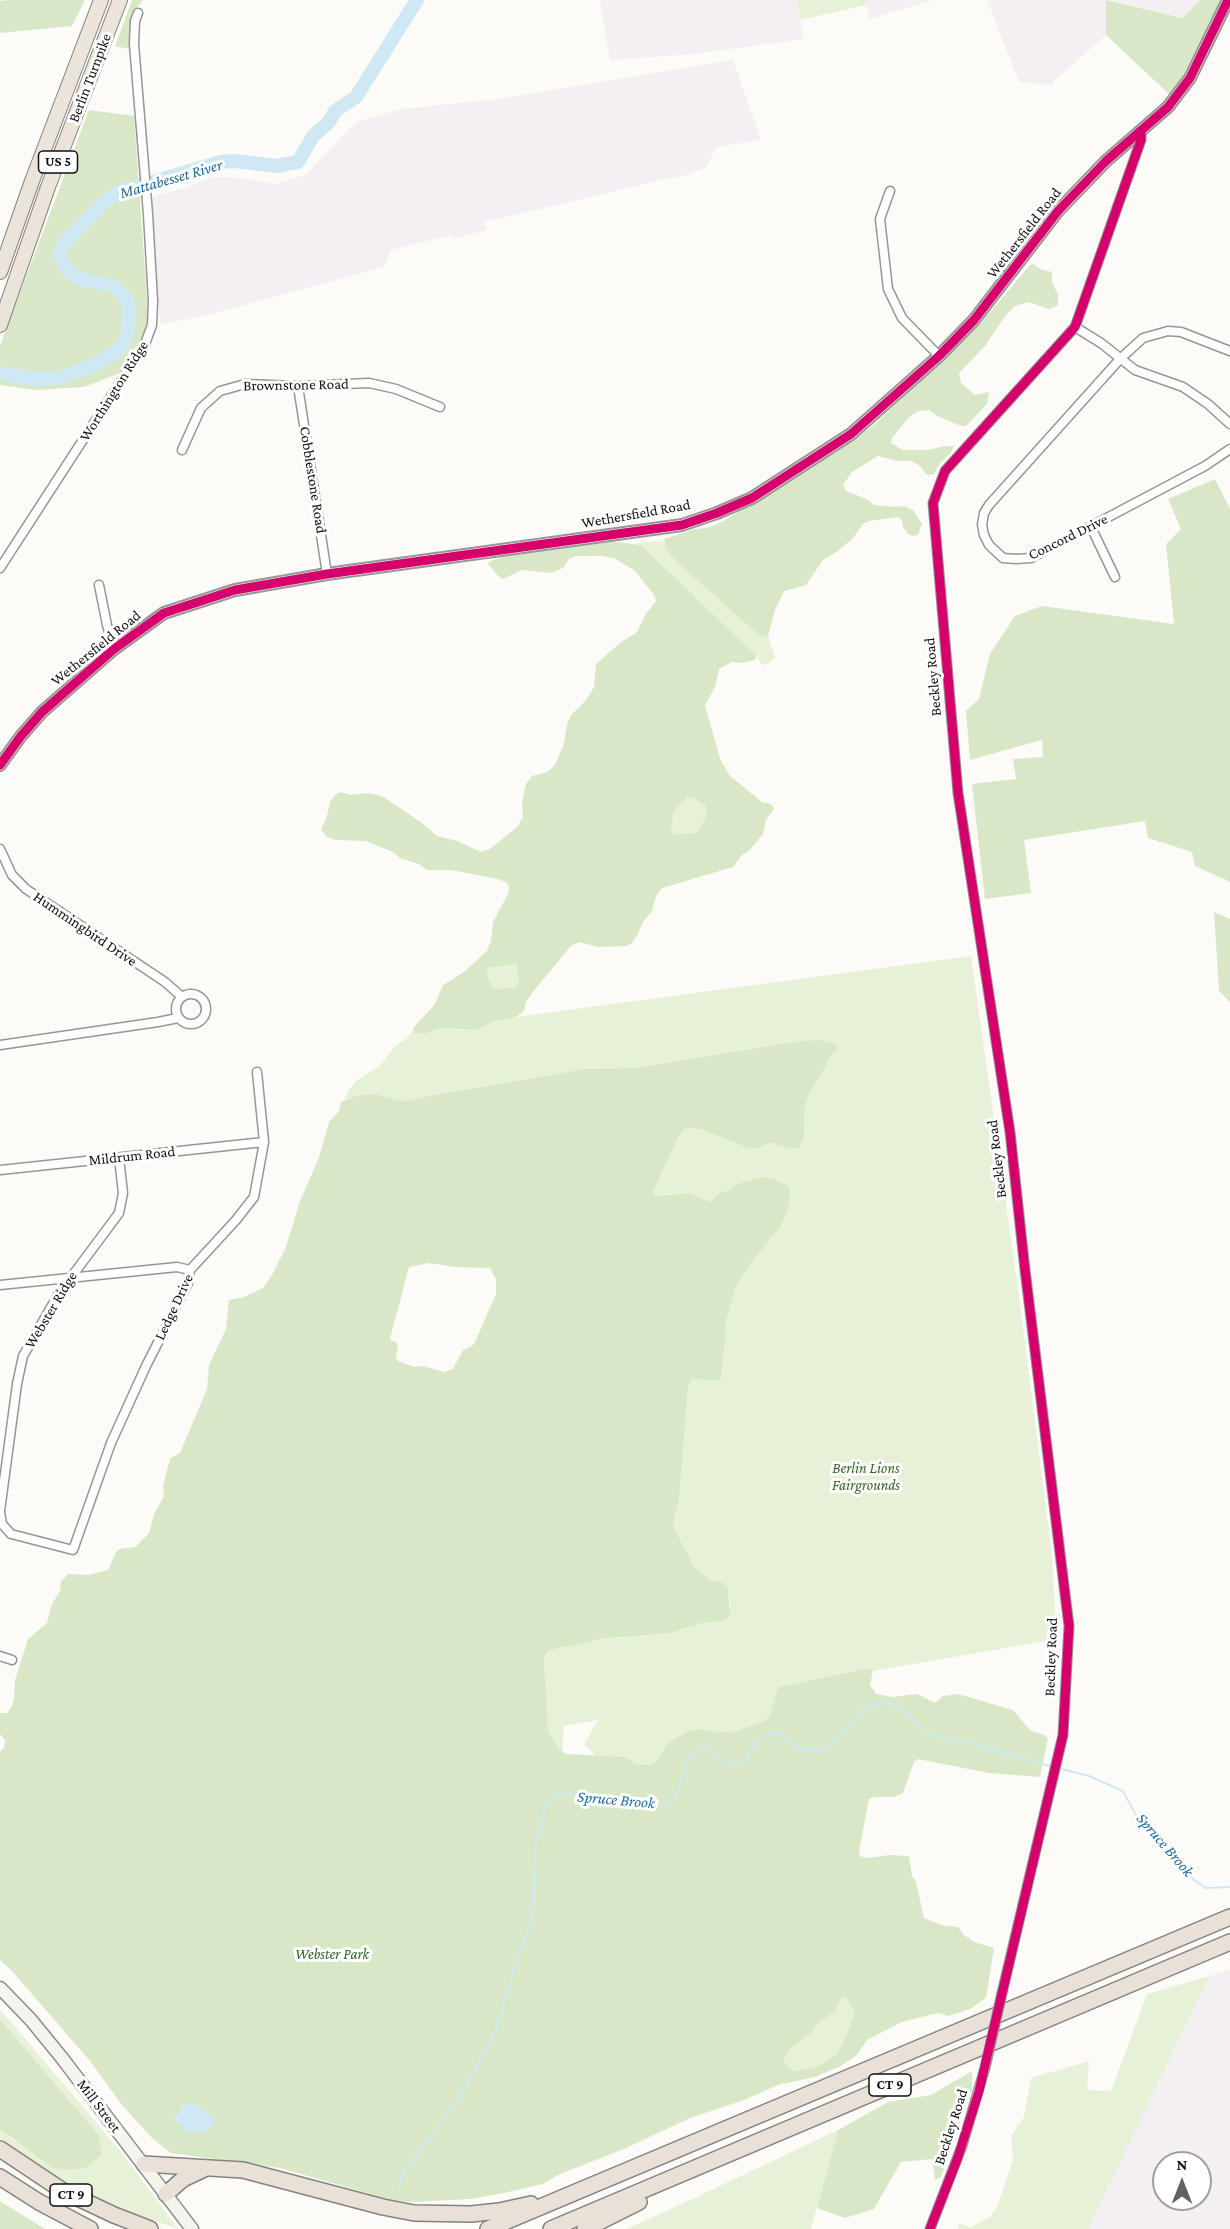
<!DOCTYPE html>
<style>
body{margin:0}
#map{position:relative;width:1230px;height:2229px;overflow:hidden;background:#fcfbf7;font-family:"Crimson Pro",serif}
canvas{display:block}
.north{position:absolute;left:1152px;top:2151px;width:60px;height:60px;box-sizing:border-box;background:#fff;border:2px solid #9f9f9f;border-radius:50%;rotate:0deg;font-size:16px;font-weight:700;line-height:24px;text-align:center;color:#101010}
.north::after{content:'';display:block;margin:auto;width:21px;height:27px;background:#636261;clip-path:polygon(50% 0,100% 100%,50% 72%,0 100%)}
</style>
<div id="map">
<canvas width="1230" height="2229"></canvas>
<div class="north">N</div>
</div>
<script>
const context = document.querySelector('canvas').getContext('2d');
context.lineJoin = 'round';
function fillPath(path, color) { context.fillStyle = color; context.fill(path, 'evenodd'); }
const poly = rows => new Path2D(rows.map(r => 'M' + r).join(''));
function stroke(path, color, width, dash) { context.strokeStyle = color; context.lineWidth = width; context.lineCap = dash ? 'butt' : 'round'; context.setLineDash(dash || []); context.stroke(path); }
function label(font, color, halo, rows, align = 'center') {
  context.font = font + ' "Crimson Pro",serif'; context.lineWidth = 6; context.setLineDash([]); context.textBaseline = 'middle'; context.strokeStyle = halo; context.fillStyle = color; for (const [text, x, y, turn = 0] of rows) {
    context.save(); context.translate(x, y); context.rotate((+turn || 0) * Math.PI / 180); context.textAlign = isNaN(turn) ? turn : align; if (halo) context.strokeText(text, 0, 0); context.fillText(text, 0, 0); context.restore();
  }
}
fillPath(poly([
 [600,0,797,0,803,39,694,54,610,60],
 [864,0,933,0,870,19],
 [987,0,1106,0,1106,35,1050,85,1019,82],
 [1111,0,1200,0,1184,18],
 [733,60,761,140,716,147,707,167,684,176,670,178,485,222,487,230,453,239,452,235,391,250,384,267,200,317,160,324,149,197,186,188,212,177,244,178,275,184,305,175,356,122,401,109,499,99],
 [1230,1969,1230,2229,1088,2229,1210,1976],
 [1164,2163,1200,2163,1200,2199,1164,2199]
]), '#f4eff2');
fillPath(poly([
 [797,0,864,0,866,5,800,20],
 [664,541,664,544,766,638,768,636,775,657,772,660,766,665,762,664,753,652,641,545,636,543],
 [691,797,705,805,706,816,697,833,673,834,670,830,673,811,685,799],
 [971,956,1020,1303,1052,1557,1057,1639,873,1671,869,1668,778,1687,770,1715,763,1722,730,1733,699,1729,667,1743,657,1761,648,1765,638,1764,625,1757,596,1756,584,1745,598,1720,564,1726,561,1765,612,1791,818,1747,0,1931,547,1728,544,1660,547,1652,561,1647,575,1646,599,1639,670,1633,702,1623,721,1621,730,1606,728,1587,724,1583,709,1579,694,1566,676,1532,673,1521,679,1501,688,1388,692,1379,718,1381,726,1322,735,1288,751,1263,781,1226,788,1210,788,1186,774,1179,735,1185,729,1190,721,1192,710,1202,690,1193,656,1196,653,1192,676,1142,684,1129,694,1128,703,1130,748,1148,776,1143,790,1148,804,1134,804,1113,807,1099,829,1060,835,1052,805,1042,794,1042,635,1068,584,1069,401,1101,376,1094,345,1099,348,1091,357,1080,379,1067,394,1047,407,1038,413,1030,418,1034,423,1034,440,1028,476,1030,492,1022,516,1017],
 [517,964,519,980,517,987,493,989,487,973,488,968],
 [1210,1976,1088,2229,959,2229,957,2223,971,2227,990,2217,997,2207,1013,2159,1011,2136,1024,2117,1031,2078,1089,2061,1087,2090,1111,2091,1147,1994],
 [846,1997,855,2013,843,2043,836,2055,815,2068,793,2071,783,2061,792,2046,810,2034,816,2026,836,2010,841,1998],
 [0,2009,122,2153,178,2229,103,2202,45,2171,0,2138,0,2129,14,2141,98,2134,0,2019],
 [838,2130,811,2229,626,2229,669,2210]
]), '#e7f1d8');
fillPath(poly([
 [8,0,85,0,72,26,0,33,0,1],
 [132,0,143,0,131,16,129,49,115,46],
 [1106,0,1183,18,1200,0,1221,0,1183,75,1170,95,1106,35],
 [89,110,134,116,148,313,145,336,120,373,84,387,36,390,0,385,0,346],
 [1033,264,1040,269,1052,272,1052,282,1058,295,1058,305,1049,309,1029,302,1015,306,1005,316,985,346,959,373,961,383,975,395,989,392,987,404,966,426,961,426,937,416,929,410,919,411,910,416,892,438,891,443,903,450,928,450,945,446,954,446,951,453,941,462,933,475,926,474,920,466,911,461,899,461,878,456,852,472,843,485,846,491,864,498,875,505,895,507,904,506,913,510,922,524,918,535,913,536,908,534,903,527,902,520,898,517,869,521,863,524,853,538,838,551,823,560,806,585,784,591,775,610,768,636,766,638,758,634,679,564,666,549,664,539,692,530,710,527,723,521,838,451,873,426,980,324,1030,265],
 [1215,479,1230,509,1230,882,1195,866,1192,852,1148,838,1145,821,1024,840,1031,893,985,899,972,784,1016,779,1013,759,1043,757,1042,740,970,760,966,711,979,699,990,654,1015,616,1042,606,1174,624,1166,544,1181,529,1168,499],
 [602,540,641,545,756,655,755,660,741,663,732,662,719,669,715,687,705,705,720,759,730,776,762,802,771,804,774,808,772,812,766,820,763,834,750,850,742,855,733,867,662,888,656,896,652,911,643,922,637,936,631,944,626,946,598,947,580,942,571,946,536,988,526,1002,524,1011,516,1017,492,1022,476,1030,440,1028,424,1034,414,1033,413,1028,435,1004,443,985,464,972,487,951,491,941,493,922,509,892,509,887,507,883,498,879,451,870,427,870,419,864,400,858,393,852,366,841,336,840,327,837,321,830,327,816,330,802,336,794,341,792,350,795,367,793,382,796,422,823,437,836,457,841,481,852,490,849,517,827,523,817,522,803,526,784,532,776,547,772,555,765,564,744,567,724,571,715,586,700,594,687,596,664,620,643,637,632,646,614,656,601,655,596,635,571,614,558,601,556,575,556,569,559,563,568,551,573,522,570,503,579,499,577,488,564,489,562,501,557],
 [691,797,705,805,706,816,697,833,673,834,671,830,673,812,685,799],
 [517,964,519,980,517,987,493,989,487,973,488,968],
 [1214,912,1230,919,1230,1002,1219,991],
 [820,1040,835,1044,837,1048,829,1060,807,1099,804,1113,804,1134,799,1148,790,1148,771,1143,757,1148,748,1148,703,1130,694,1128,684,1129,676,1142,653,1192,656,1196,690,1193,710,1202,721,1192,729,1190,735,1185,761,1177,774,1179,788,1186,790,1190,788,1210,781,1226,751,1263,735,1288,726,1322,721,1378,718,1381,692,1379,688,1388,679,1501,673,1521,676,1532,694,1566,709,1579,724,1583,728,1587,730,1616,721,1621,702,1623,670,1633,599,1639,575,1646,561,1647,547,1652,544,1660,548,1731,558,1748,566,1754,625,1757,638,1764,648,1765,657,1761,667,1743,689,1731,699,1729,730,1733,763,1722,770,1715,778,1687,869,1668,873,1671,870,1685,876,1694,893,1697,917,1694,935,1703,943,1696,958,1694,1013,1710,1031,1731,1044,1735,1048,1738,1040,1777,989,1773,918,1759,914,1762,903,1793,894,1797,874,1797,869,1799,859,1851,860,1856,867,1858,890,1855,909,1856,912,1876,916,1882,924,1918,940,1925,958,1927,964,1935,974,1942,994,1948,986,1998,970,2009,949,2016,938,2013,902,2022,867,2040,856,2056,839,2067,815,2077,778,2085,744,2100,690,2118,626,2148,558,2175,543,2184,504,2193,471,2199,409,2202,388,2199,280,2168,171,2153,152,2138,122,2105,90,2061,12,1971,0,1960,0,1752,4,1748,5,1740,0,1734,0,1713,7,1713,11,1708,14,1700,15,1680,28,1639,47,1623,52,1604,60,1591,61,1581,68,1574,88,1575,108,1570,116,1552,120,1549,135,1547,149,1533,154,1514,164,1496,163,1487,169,1463,171,1458,180,1453,207,1389,209,1365,226,1329,229,1300,244,1297,263,1288,273,1273,286,1247,300,1201,318,1160,329,1122,339,1111,341,1102,356,1096,376,1094,401,1101,584,1069,635,1068,794,1042],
 [429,1263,455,1267,490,1268,496,1279,496,1294,475,1342,472,1346,463,1350,453,1369,444,1372,423,1366,414,1367,398,1361,396,1359,398,1344,390,1339,409,1267],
 [846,1997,855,2013,843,2043,836,2055,815,2068,793,2071,783,2061,792,2046,810,2034,816,2026,836,2010,841,1998],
 [192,2103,201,2109,209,2129,187,2133,175,2118,183,2106],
 [0,2019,98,2134,102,2154,87,2167,72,2170,53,2168,0,2129],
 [972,2071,972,2089,941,2177,935,2180,932,2159,901,2162,874,2209,845,2218,817,2208,838,2130,888,2102,931,2095],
 [0,2201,45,2229,0,2229]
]), '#d8e8c7');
fillPath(poly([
 [187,2103,192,2103,214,2117,213,2126,209,2129,187,2133,182,2128,175,2116]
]), '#cfe9f4');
stroke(poly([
 [1058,1768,1089,1776,1123,1791,1139,1821,1155,1835,1194,1880,1206,1888,1230,1887],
 [398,2191,403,2174,460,2096,495,2032,517,1960,532,1921,535,1848,546,1804,552,1796,561,1793,667,1804,676,1797,687,1762,696,1751,706,1750,723,1760,741,1764,744,1762,757,1741,765,1735,775,1733,782,1735,798,1747,811,1750,822,1750,831,1745,863,1709,879,1703,890,1704,902,1709,921,1727,934,1735,974,1744,1053,1767]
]), '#cfe9f4', 2);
stroke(poly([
 [0,373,36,379,58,378,95,365,116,352,124,342,128,330,129,306,126,298,114,286,83,280,69,273,60,256,61,248,65,242,105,201,121,191,221,162,235,161,276,166,298,162,313,136,329,122,335,111,356,97,417,0]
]), '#cfe9f4', 14);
const minor = poly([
 [890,191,880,219,888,289,902,318,939,356],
 [1075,327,1101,343,1135,370,1183,387,1208,404,1230,424],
 [1230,351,1181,332,1168,331,1143,338,1120,359,989,505,984,513,982,525,984,535,989,545,1003,558,1016,559,1031,558,1205,466,1230,449],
 [298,386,327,574],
 [182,450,201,408,220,391,245,384,298,386,369,383,396,389,440,407],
 [1091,527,1115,577],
 [0,568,145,344,152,325,153,301,148,214,134,44,135,21,138,13],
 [99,585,107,625,114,649],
 [0,849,12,875,26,889,165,982,182,997],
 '176 1009a15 15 0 1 1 30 0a15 15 0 1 1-30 0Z',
 [0,1045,158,1022,178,1018],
 [0,1170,264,1142],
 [0,1285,177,1267,190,1270],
 [0,1511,17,1384,23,1356,58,1295,119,1213,123,1193,119,1158],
 [0,1512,2,1524,11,1534,73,1550,111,1443,146,1366,188,1283,190,1270,236,1220,254,1197,264,1142,257,1072],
 [0,1656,12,1660],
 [1002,1993,1063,1735,1069,1626,1025,1270,1010,1132,958,793,933,503,945,471,1075,327,1141,140,1141,131],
 [930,2229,962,2146,985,2068]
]);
const tertiary = poly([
 [0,765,21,736,42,712,114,649,164,613,235,590,327,574,682,525,717,513,752,498,851,434,939,356,974,320,1058,211,1106,161,1168,107,1190,78,1228,0]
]);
const secondary = poly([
 [0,1988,31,2020,62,2058,192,2229]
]);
const trunk = poly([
 [0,272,32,181,101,0],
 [0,325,48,187,120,0]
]);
const motorway = poly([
 [0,2149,63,2191,114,2215,150,2229],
 [144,2164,243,2170,383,2207,414,2213,471,2214,499,2211,531,2204],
 [0,2177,39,2202,90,2229],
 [166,2194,183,2179,204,2169],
 [488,2229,1230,1917],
 [551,2229,1230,1942],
 [585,2229,639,2202]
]);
stroke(minor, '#969694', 11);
stroke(tertiary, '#969694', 14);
stroke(secondary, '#8d8c8b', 15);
stroke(trunk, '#848381', 16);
stroke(motorway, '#848381', 18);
stroke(minor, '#fffefe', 8);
stroke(tertiary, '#fffefe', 10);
stroke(secondary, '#f5f4ec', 12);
stroke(trunk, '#eae4da', 14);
stroke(motorway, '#e9e0d8', 15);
const minorBridge = poly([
 [985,2068,1002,1993]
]);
stroke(minorBridge, '#969694', 11, []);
stroke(minorBridge, '#fffefe', 8);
stroke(poly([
 [0,765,21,736,42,712,114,649,164,613,235,590,327,574,682,525,717,513,752,498,851,434,939,356,974,320,1058,211,1106,161,1168,107,1190,78,1228,0],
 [930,2229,958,2157,979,2091,1063,1735,1069,1626,1025,1270,1010,1132,958,793,933,503,945,471,1075,327,1141,140,1141,131]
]), '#d6006c', 9);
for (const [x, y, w] of [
 [58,162,39],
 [890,2085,42],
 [71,2195,42]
]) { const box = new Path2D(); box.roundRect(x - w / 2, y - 11, w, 22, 4.5); context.fillStyle = '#fff'; context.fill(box); stroke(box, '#101010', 1.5); }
label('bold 14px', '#101010', null, [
 ["US 5",58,162],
 ["CT 9",890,2085],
 ["CT 9",71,2195]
]);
label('15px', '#101010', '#fff', [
 ["Berlin Turnpike",90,78,-69],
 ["Wethersfield Road",1024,233,-52],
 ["Brownstone Road",296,385,-1],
 ["Worthington Ridge",114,391,-58],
 ["Cobblestone Road",313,480,81],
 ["Wethersfield Road",636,514,-10],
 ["Concord Drive",1068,537,-26],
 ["Wethersfield Road",96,648,-39],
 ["Beckley Road",933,677,-95],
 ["Hummingbird Drive",85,929,34],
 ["Mildrum Road",132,1156,-6],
 ["Beckley Road",997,1159,-97],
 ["Ledge Drive",174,1307,-65],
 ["Webster Ridge",51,1310,-59],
 ["Beckley Road",1051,1657,-88],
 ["Mill Street",99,2106,53],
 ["Beckley Road",951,2127,-72]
]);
label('italic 15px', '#336623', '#fff', [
 ["Berlin Lions",866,1468],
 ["Fairgrounds",866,1485],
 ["Webster Park",332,1954]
]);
label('italic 16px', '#1f6b9d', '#fff', [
 ["Mattabesset River",171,179,-16],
 ["Spruce Brook",616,1800,5],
 ["Spruce Brook",1165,1845,49]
]);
</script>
